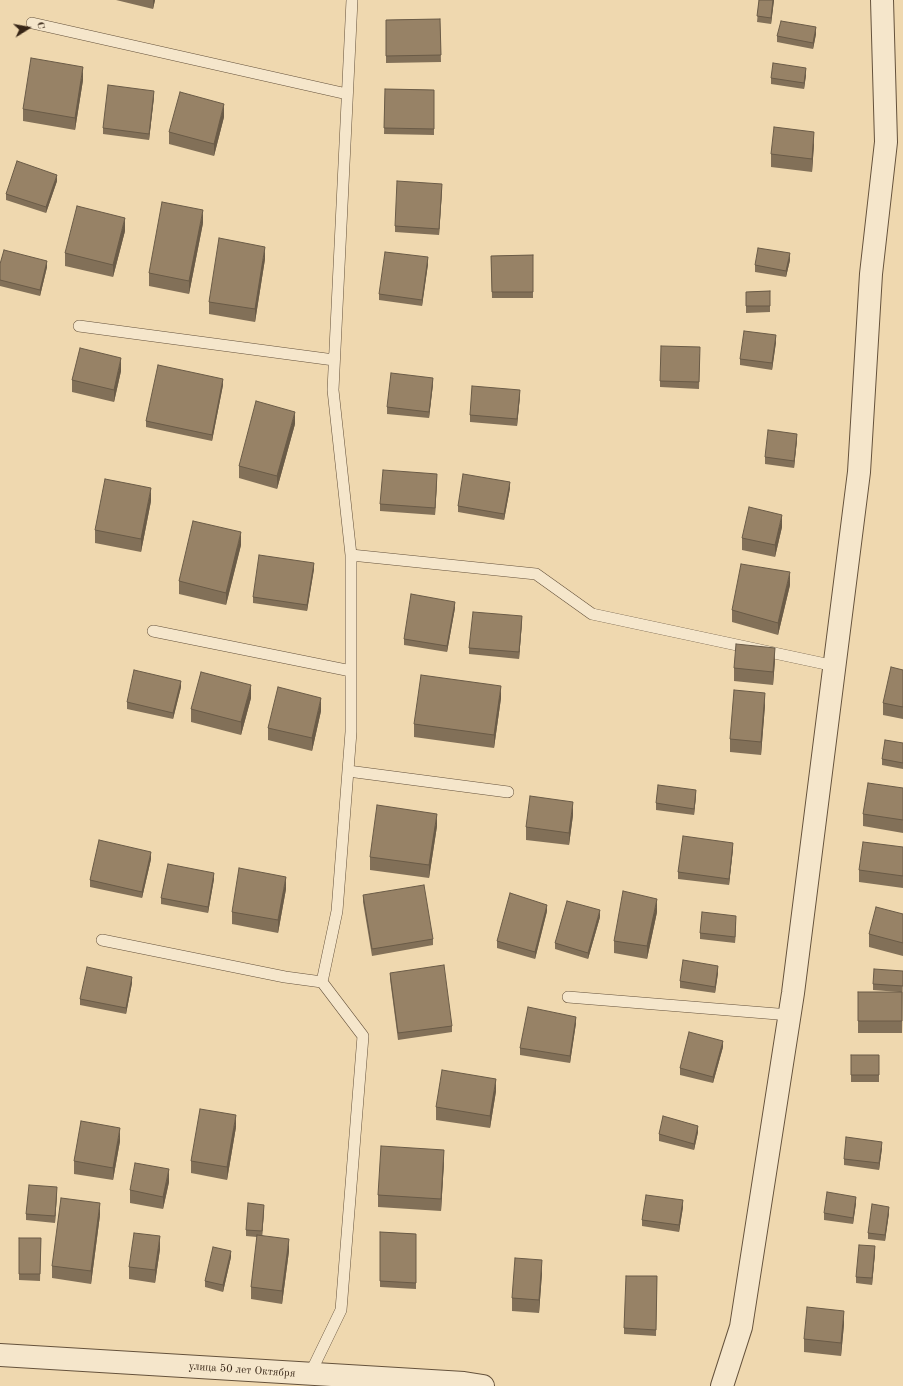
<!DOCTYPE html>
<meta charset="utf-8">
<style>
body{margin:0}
#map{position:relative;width:903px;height:1386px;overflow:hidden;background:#efd8af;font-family:"Old Standard TT",serif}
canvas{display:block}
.north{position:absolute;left:8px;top:8px;width:40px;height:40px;-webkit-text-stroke:3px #f5e6cb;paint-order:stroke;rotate:79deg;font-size:11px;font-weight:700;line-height:16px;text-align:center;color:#372516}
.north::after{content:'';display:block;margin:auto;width:14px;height:18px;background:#372516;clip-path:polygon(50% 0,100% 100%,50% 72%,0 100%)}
</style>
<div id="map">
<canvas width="903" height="1386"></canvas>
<div class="north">С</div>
</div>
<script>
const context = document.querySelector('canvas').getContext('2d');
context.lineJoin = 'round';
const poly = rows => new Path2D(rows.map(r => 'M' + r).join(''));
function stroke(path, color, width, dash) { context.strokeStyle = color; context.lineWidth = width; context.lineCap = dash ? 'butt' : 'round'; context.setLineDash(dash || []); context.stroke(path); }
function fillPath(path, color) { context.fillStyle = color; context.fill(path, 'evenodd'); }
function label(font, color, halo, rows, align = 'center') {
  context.font = font + ' "Old Standard TT",serif'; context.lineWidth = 3; context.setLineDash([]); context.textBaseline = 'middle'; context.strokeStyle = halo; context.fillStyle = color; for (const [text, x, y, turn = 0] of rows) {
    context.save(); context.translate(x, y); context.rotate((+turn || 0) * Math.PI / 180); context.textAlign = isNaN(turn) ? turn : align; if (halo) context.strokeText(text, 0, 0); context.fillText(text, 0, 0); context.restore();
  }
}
const lane = poly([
 [32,23,347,94],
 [79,326,334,360],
 [351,555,536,574,592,614,835,666],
 [153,631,351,671],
 [348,771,508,792],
 [102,940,285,977,322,982,363,1036,341,1310,310,1374],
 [322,982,337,911,351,732,351,555,333,390,352,0],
 [568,997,790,1015]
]);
const street = poly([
 [0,1355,464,1383,483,1386],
 [722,1386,741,1327,793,993,859,472,871,274,886,142,882,0]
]);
stroke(lane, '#65523c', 12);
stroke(street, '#65523c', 24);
stroke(lane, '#f5e6cb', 11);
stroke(street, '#f5e6cb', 22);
fillPath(poly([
 [116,0,155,0,153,9],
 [759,0,774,0,771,24,757,22],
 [440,19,441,62,386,63,386,20],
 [816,34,813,49,777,42,777,36],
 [806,75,804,89,771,84,771,78],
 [83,80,75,130,23,121,23,109],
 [385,89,434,90,434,135,384,134],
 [154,97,149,140,103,134,103,128],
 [224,117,214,156,169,144,169,132],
 [814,144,812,172,771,167,771,154],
 [57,181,46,213,6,200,6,194],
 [442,190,439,235,395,232,395,226],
 [203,223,189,294,149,286,149,273],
 [125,231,113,277,65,266,65,253],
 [533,255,533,298,492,298,491,256],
 [265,259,255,322,209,314,209,302],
 [790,260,786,277,755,272,755,265],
 [0,264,47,267,40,296,0,286],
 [428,264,422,306,379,300,379,294],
 [770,291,770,312,746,313,746,292],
 [776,342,772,370,740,365,740,359],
 [700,354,699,389,660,387,660,381],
 [121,371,114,402,72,392,72,380],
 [433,384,429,418,387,414,387,407],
 [223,385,212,441,146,427,146,421],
 [520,396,517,426,470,422,470,415],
 [295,424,277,489,239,478,239,466],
 [797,440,794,468,765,464,765,457],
 [437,481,435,515,380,511,380,504],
 [510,488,504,520,458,512,458,506],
 [151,501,141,552,95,543,95,530],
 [782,527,775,557,742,550,742,538],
 [241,545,226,605,179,594,179,581],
 [314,569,307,611,253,603,253,597],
 [790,585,778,635,732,622,732,610],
 [455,608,447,652,404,645,404,639],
 [522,622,519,659,469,654,469,648],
 [775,660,773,685,734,681,734,668],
 [903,670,903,719,883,715,883,703],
 [181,687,173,719,127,709,127,702],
 [251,698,241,735,191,722,191,709],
 [501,698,494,748,414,737,414,724],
 [765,705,761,755,730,752,730,739],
 [321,711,312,751,268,740,268,728],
 [903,743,903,769,882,765,882,759],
 [903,788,903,833,863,826,863,814],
 [696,796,694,815,656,810,656,803],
 [573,815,569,845,526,840,526,827],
 [437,826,429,878,370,870,370,857],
 [903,847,903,888,859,882,859,870],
 [733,849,729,885,678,879,678,872],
 [151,859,142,898,90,887,90,880],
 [214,879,208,913,161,904,161,898],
 [286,889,278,933,232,924,232,912],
 [363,895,433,939,433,945,372,956,363,902],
 [547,911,535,959,497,948,497,941],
 [657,912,647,959,614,953,614,941],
 [903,914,903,956,869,947,869,934],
 [600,917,588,959,555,949,555,943],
 [736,922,735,943,700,939,700,933],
 [903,971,902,1033,858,1033,858,992,899,992,873,990,873,984],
 [390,973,452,1026,452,1032,398,1040,390,979],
 [718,973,715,993,680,988,680,981],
 [132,983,126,1014,80,1005,80,999],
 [576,1023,570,1063,520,1055,520,1048],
 [723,1047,713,1083,680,1075,680,1068],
 [851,1055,879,1055,879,1082,851,1082],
 [496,1091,490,1128,436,1120,436,1107],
 [236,1127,227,1180,191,1173,191,1161],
 [698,1132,694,1150,659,1141,659,1134],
 [120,1141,113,1180,74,1174,74,1161],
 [882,1148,879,1170,844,1165,844,1159],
 [444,1162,441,1211,378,1207,378,1195],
 [169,1182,163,1209,130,1203,130,1190],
 [57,1193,55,1223,26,1220,26,1214],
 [856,1203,853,1224,824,1220,824,1213],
 [683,1207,679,1232,642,1226,642,1220],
 [264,1211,262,1235,289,1251,282,1304,251,1299,251,1287,257,1237,246,1236,246,1230],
 [889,1213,885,1241,868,1239,868,1233],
 [100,1215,91,1284,52,1278,52,1266],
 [380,1232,416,1234,416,1289,380,1287],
 [19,1238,41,1238,40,1281,19,1280],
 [160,1249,155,1283,129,1279,129,1267],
 [875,1253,872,1285,856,1283,856,1277],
 [231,1257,223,1292,205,1287,205,1281],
 [542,1273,539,1313,512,1311,512,1298],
 [657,1276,656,1336,624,1334,624,1328],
 [844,1324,841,1356,804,1352,804,1339]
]), '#827058');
fillPath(poly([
 [153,0,155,0,153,9],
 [773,0,774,0,771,24,771,18],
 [816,27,816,34,813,49,813,43],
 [83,67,83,80,75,130,75,118],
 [806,68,806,75,804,89,804,83],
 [154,91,154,97,149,140,149,134],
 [224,104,224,117,214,156,214,144],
 [814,132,814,144,812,172,812,159],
 [57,175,57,181,46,213,46,207],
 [442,184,442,190,439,235,439,229],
 [203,210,203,223,189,294,189,281],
 [125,218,125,231,113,277,113,265],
 [265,247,265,259,255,322,255,309],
 [790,253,790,260,786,277,786,271],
 [428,257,428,264,422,306,422,300],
 [47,261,47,267,40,296,40,290],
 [776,335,776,342,772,370,772,363],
 [121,358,121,371,114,402,114,390],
 [433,378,433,384,429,418,429,412],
 [223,379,223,385,212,441,212,435],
 [520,390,520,396,517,426,517,419],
 [295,412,295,424,277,489,277,476],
 [797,434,797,440,794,468,794,461],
 [437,474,437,481,435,515,435,508],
 [510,482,510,488,504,520,504,514],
 [151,488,151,501,141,552,141,539],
 [782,515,782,527,775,557,775,545],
 [241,532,241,545,226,605,226,593],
 [314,563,314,569,307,611,307,605],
 [790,572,790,585,778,635,778,623],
 [455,602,455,608,447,652,447,646],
 [522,616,522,622,519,659,519,652],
 [775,648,775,660,773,685,773,672],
 [181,681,181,687,173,719,173,713],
 [251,685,251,698,241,735,241,722],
 [501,686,501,698,494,748,494,735],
 [765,693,765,705,761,755,761,742],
 [321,698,321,711,312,751,312,738],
 [696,790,696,796,694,815,694,809],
 [573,802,573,815,569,845,569,833],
 [437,814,437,826,429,878,429,865],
 [733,843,733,849,729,885,729,879],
 [151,852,151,859,142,898,142,892],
 [214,873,214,879,208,913,208,907],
 [286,877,286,889,278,933,278,920],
 [657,899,657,912,647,959,647,946],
 [547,905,547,911,535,959,535,952],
 [600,910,600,917,588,959,588,953],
 [736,916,736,922,735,943,735,937],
 [718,966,718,973,715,993,715,987],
 [132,977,132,983,126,1014,126,1008],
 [576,1017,576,1023,570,1063,570,1056],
 [723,1041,723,1047,713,1083,713,1077],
 [496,1079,496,1091,490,1128,490,1116],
 [236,1115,236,1127,227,1180,227,1167],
 [698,1126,698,1132,694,1150,694,1144],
 [120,1128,120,1141,113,1180,113,1168],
 [882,1142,882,1148,879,1170,879,1163],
 [444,1150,444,1162,441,1211,441,1199],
 [169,1169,169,1182,163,1209,163,1197],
 [57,1187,57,1193,55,1223,55,1216],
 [856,1197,856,1203,853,1224,853,1218],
 [683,1200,683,1207,679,1232,679,1225],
 [100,1203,100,1215,91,1284,91,1271],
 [264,1205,264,1211,262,1238,262,1231],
 [889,1207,889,1213,885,1241,885,1235],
 [160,1236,160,1249,155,1283,155,1270],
 [289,1239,289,1251,282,1304,282,1291],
 [875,1246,875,1253,872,1285,872,1278],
 [231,1251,231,1257,223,1292,223,1285],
 [542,1260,542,1273,539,1313,539,1300],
 [844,1311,844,1324,841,1356,841,1343]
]), '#6a5b47');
const building = poly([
 [759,0,773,0,771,18,757,16,759,0],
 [440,19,441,55,386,56,386,20,440,19],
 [781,21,816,27,813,43,777,36,781,21],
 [31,58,83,67,75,118,23,109,31,58],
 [773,63,806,68,804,83,771,78,773,63],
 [108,85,154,91,149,134,103,128,108,85],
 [385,89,434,90,434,129,384,128,385,89],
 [180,92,224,104,214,144,169,132,180,92],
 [774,127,814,132,812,159,771,154,774,127],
 [17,161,57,175,46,207,6,194,17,161],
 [397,181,442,184,439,229,395,226,397,181],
 [162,202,203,210,189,281,149,273,162,202],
 [77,206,125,218,113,265,65,253,77,206],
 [219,238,265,247,255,309,209,302,219,238],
 [758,248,790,253,786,271,755,265,758,248],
 [4,250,47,261,40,290,0,280,0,264,4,250],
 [385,252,428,257,422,300,379,294,385,252],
 [533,255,533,292,492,292,491,256,533,255],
 [770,291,770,306,746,306,746,292,770,291],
 [744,331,776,335,772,363,740,359,744,331],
 [661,346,700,347,699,382,660,381,661,346],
 [80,348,121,358,114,390,72,380,80,348],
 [158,365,223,379,212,435,146,421,158,365],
 [391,373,433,378,429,412,387,407,391,373],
 [472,386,520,390,517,419,470,415,472,386],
 [256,401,295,412,277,476,239,466,256,401],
 [768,430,797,434,794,461,765,457,768,430],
 [383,470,437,474,435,508,380,504,383,470],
 [463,474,510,482,504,514,458,506,463,474],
 [105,479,151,488,141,539,95,530,105,479],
 [749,507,782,515,775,545,742,538,749,507],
 [193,521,241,532,226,593,179,581,193,521],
 [259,555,314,563,307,605,253,597,259,555],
 [741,564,790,572,778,623,732,610,741,564],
 [411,594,455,602,447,646,404,639,411,594],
 [473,612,522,616,519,652,469,648,473,612],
 [736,644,775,648,773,672,734,668,736,644],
 [891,667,903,670,903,707,883,703,891,667],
 [134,670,181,681,173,713,127,702,134,670],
 [201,672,251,685,241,722,191,709,201,672],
 [421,675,501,686,494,735,414,724,421,675],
 [278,687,321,698,312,738,268,728,278,687],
 [734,690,765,693,761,742,730,739,734,690],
 [885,740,903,743,903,763,882,759,885,740],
 [868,783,903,788,903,820,863,814,868,783],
 [658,785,696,790,694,809,656,803,658,785],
 [530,796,573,802,569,833,526,827,530,796],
 [377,805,437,814,429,865,370,857,377,805],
 [683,836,733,843,729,879,678,872,683,836],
 [99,840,151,852,142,892,90,880,99,840],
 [863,842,903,847,903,876,859,870,863,842],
 [168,864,214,873,208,907,161,898,168,864],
 [239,868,286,877,278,920,232,912,239,868],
 [424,885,433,939,372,949,363,895,424,885],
 [623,891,657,899,647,946,614,941,623,891],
 [510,893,547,905,535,952,497,941,510,893],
 [567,901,600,910,588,953,555,943,567,901],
 [876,907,903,914,903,943,869,934,876,907],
 [702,912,736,916,735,937,700,933,702,912],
 [683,960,718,966,715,987,680,981,683,960],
 [444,965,452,1026,398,1033,390,973,444,965],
 [87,967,132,977,126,1008,80,999,87,967],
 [874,969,903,971,903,986,873,984,874,969],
 [858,992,902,992,902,1021,858,1021,858,992],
 [528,1007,576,1017,570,1056,520,1048,528,1007],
 [689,1032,723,1041,713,1077,680,1068,689,1032],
 [851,1055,879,1055,879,1075,851,1075,851,1055],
 [442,1070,496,1079,490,1116,436,1107,442,1070],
 [200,1109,236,1115,227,1167,191,1161,200,1109],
 [663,1116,698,1126,694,1144,659,1134,663,1116],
 [81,1121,120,1128,113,1168,74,1161,81,1121],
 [846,1137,882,1142,879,1163,844,1159,846,1137],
 [381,1146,444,1150,441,1199,378,1195,381,1146],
 [135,1163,169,1169,163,1197,130,1190,135,1163],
 [29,1185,57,1187,55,1216,26,1214,29,1185],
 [827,1192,856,1197,853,1218,824,1213,827,1192],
 [646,1195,683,1200,679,1225,642,1220,646,1195],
 [61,1198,100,1203,91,1271,52,1266,61,1198],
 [248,1203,264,1205,262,1231,246,1230,248,1203],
 [872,1204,889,1207,885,1235,868,1233,872,1204],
 [380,1232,416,1234,416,1283,380,1281,380,1232],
 [134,1233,160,1236,155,1270,129,1267,134,1233],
 [257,1235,289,1239,282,1291,251,1287,257,1235],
 [19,1238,41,1238,40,1274,19,1274,19,1238],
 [859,1245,875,1246,872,1278,856,1277,859,1245],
 [213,1247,231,1251,223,1285,205,1281,213,1247],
 [515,1258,542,1260,539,1300,512,1298,515,1258],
 [626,1276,657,1276,656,1330,624,1328,626,1276],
 [807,1307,844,1311,841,1343,804,1339,807,1307]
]);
fillPath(building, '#978266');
stroke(building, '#6a5b47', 1);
label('11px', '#372516', '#f5e6cb', [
 ["улица 50 лет Октября",242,1370,4]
]);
</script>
